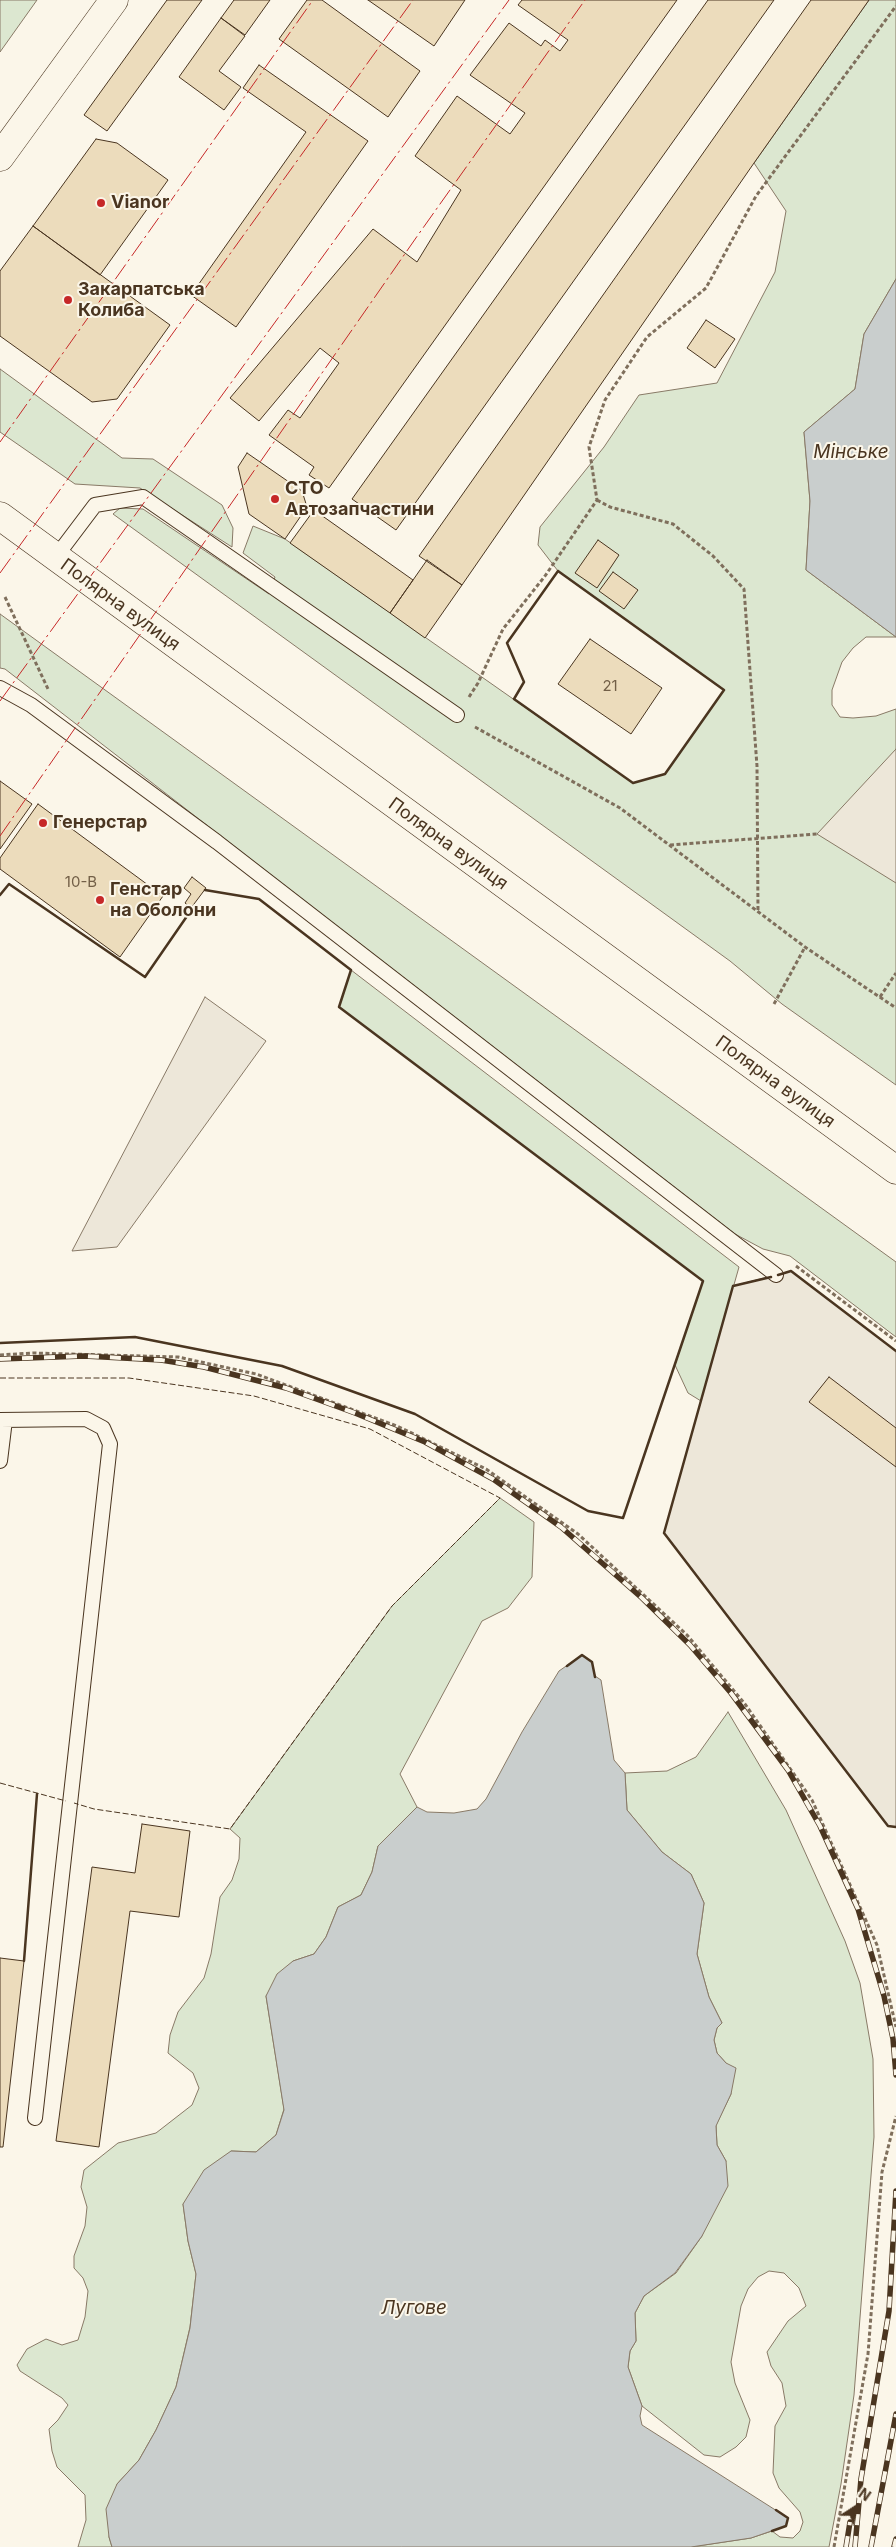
<!DOCTYPE html>
<meta charset="utf-8">
<style>
body{margin:0}
#map{position:relative;width:896px;height:2547px;overflow:hidden;background:#fbf6e9;font-family:Inter,sans-serif}
canvas{display:block}
.north{position:absolute;left:831px;top:2482px;width:50px;height:50px;-webkit-text-stroke:4px #fbf6e9;paint-order:stroke;rotate:35deg;font-size:14px;font-weight:700;line-height:20px;text-align:center;color:#4a3520}
.north::after{content:'';display:block;margin:auto;width:18px;height:22px;background:#4a3520;clip-path:polygon(50% 0,100% 100%,50% 72%,0 100%)}
</style>
<div id="map">
<canvas width="896" height="2547"></canvas>
<div class="north">N</div>
</div>
<script>
const context = document.querySelector('canvas').getContext('2d');
context.lineJoin = 'round';
function fillPath(path, color) { context.fillStyle = color; context.fill(path, 'evenodd'); }
const poly = rows => new Path2D(rows.map(r => 'M' + r).join(''));
function stroke(path, color, width, dash) { context.strokeStyle = color; context.lineWidth = width; context.lineCap = dash ? 'butt' : 'round'; context.setLineDash(dash || []); context.stroke(path); }
function label(font, color, halo, rows, align = 'center') {
  context.font = font + ' Inter,sans-serif'; context.lineWidth = 4; context.setLineDash([]); context.textBaseline = 'middle'; context.strokeStyle = halo; context.fillStyle = color; for (const [text, x, y, turn = 0] of rows) {
    context.save(); context.translate(x, y); context.rotate((+turn || 0) * Math.PI / 180); context.textAlign = isNaN(turn) ? turn : align; if (halo) context.strokeText(text, 0, 0); context.fillText(text, 0, 0); context.restore();
  }
}
const green = poly([
 [0,0,37,0,0,52,0,0],
 [869,0,896,0,896,279,864,334,855,389,804,432,810,501,806,570,896,637,866,637,853,648,842,662,832,690,832,705,840,717,853,718,876,716,896,709,896,1085,782,1004,730,961,113,514,120,508,143,509,269,594,275,577,243,553,253,526,285,539,633,783,665,774,724,690,558,571,538,545,540,527,604,447,639,395,717,383,775,272,786,211,754,163,869,0],
 [0,369,122,458,153,459,222,505,233,528,232,547,140,488,75,484,0,432,0,369],
 [0,614,896,1262,896,1337,790,1256,763,1249,735,1234,5,669,0,668,0,614],
 [351,970,739,1267,701,1401,688,1393,675,1365,703,1281,339,1007,351,970],
 [500,1498,534,1522,532,1577,508,1608,482,1621,400,1774,417,1807,378,1846,372,1872,361,1895,338,1907,326,1937,314,1954,293,1961,266,1996,284,2109,276,2135,256,2152,231,2151,183,2204,188,2241,196,2274,190,2327,176,2387,156,2430,139,2460,117,2484,109,2537,112,2547,78,2547,86,2520,85,2495,57,2467,52,2451,49,2429,58,2420,68,2405,62,2398,20,2371,17,2365,27,2349,46,2339,62,2345,78,2340,85,2317,88,2291,83,2278,74,2268,74,2256,85,2226,87,2207,81,2187,84,2170,118,2143,156,2133,192,2105,199,2088,193,2073,168,2053,170,2035,178,2012,204,1978,211,1954,220,1897,232,1880,239,1859,240,1838,230,1829,392,1606,500,1498],
 [728,1712,786,1810,845,1941,860,1983,873,2059,874,2137,854,2395,841,2484,829,2547,691,2547,751,2538,772,2531,780,2537,793,2538,800,2531,803,2522,800,2512,779,2488,773,2473,775,2426,786,2406,782,2383,771,2366,767,2352,788,2321,806,2306,799,2288,784,2273,769,2271,758,2277,748,2289,741,2306,731,2362,735,2383,750,2420,746,2437,736,2447,720,2457,704,2455,642,2406,628,2367,630,2351,636,2341,635,2313,644,2296,676,2273,702,2236,726,2161,717,2145,716,2125,731,2094,726,2063,717,2053,714,2040,717,2028,722,2023,709,1997,697,1954,704,1903,691,1874,662,1852,627,1810,625,1773,667,1771,696,1757,728,1712]
]);
fillPath(green, '#dce7d0');
stroke(green, '#887966', 1);
const parking = poly([
 [896,749,896,883,817,834,896,749],
 [205,997,266,1041,117,1247,72,1251,205,997],
 [791,1271,896,1351,896,1827,888,1826,664,1533,733,1286,791,1271]
]);
fillPath(parking, '#ede7d9');
stroke(parking, '#887966', 1);
const water = poly([
 [896,279,896,637,806,570,810,501,804,432,855,389,864,334,896,279],
 [582,1655,592,1662,595,1676,601,1680,614,1760,625,1773,627,1810,662,1852,691,1874,704,1903,697,1954,709,1997,722,2023,717,2028,714,2040,717,2053,726,2063,736,2068,731,2094,716,2126,717,2145,726,2161,728,2186,702,2236,675,2273,644,2296,635,2313,636,2341,630,2351,628,2367,642,2406,640,2416,642,2425,788,2518,786,2526,751,2538,691,2547,112,2547,109,2537,106,2509,117,2484,139,2460,156,2430,176,2387,190,2328,196,2274,188,2241,183,2204,204,2170,231,2151,256,2152,276,2135,284,2110,266,1996,277,1974,293,1961,314,1954,326,1937,338,1907,361,1895,372,1872,378,1846,417,1807,427,1812,454,1813,477,1809,486,1799,522,1732,559,1671,582,1655]
]);
fillPath(water, '#c9cecd');
stroke(water, '#887966', 1);
const building = poly([
 [167,0,202,0,107,131,84,115,167,0],
 [234,0,270,0,245,35,221,18,234,0],
 [307,0,322,0,420,71,388,117,279,39,307,0],
 [368,0,465,0,434,46,368,0],
 [522,0,677,0,329,488,309,475,314,467,269,435,288,410,300,418,339,363,320,348,259,421,230,398,373,229,417,262,461,190,415,156,457,96,510,134,525,113,470,75,509,23,541,46,545,40,560,51,568,40,518,5,522,0],
 [708,0,774,0,396,530,352,499,708,0],
 [811,0,869,0,754,163,462,585,419,556,811,0],
 [221,18,245,36,219,71,241,87,224,110,179,77,221,18],
 [259,65,368,141,236,327,191,295,306,132,243,88,259,65],
 [96,139,117,143,168,180,100,275,33,226,96,139],
 [33,226,170,325,117,399,92,402,0,336,0,271,33,226],
 [706,320,735,339,715,368,687,348,706,320],
 [247,453,302,491,307,507,285,539,249,514,238,467,247,453],
 [314,510,413,580,390,613,290,543,314,510],
 [598,540,619,555,597,588,575,573,598,540],
 [427,560,462,585,425,638,390,613,427,560],
 [613,572,638,590,624,609,599,591,613,572],
 [590,639,662,688,631,734,558,684,590,639],
 [0,781,32,804,0,849,0,781],
 [38,804,163,896,120,957,0,869,0,858,38,804],
 [192,877,206,888,191,908,185,903,191,894,184,888,192,877],
 [829,1377,896,1428,896,1467,809,1402,829,1377],
 [142,1824,190,1831,179,1917,130,1911,99,2147,56,2141,92,1867,135,1873,142,1824],
 [0,1958,24,1961,3,2147,0,2147,0,1958]
]);
fillPath(building, '#ecdcbc');
stroke(building, '#4a3520', 1);
const lane = poly([
 [55,558,95,505,143,497,457,715],
 [0,688,31,705,217,842,776,1275],
 [0,1420,86,1419,103,1428,110,1444,35,2118],
 [0,1461,5,1420]
]);
const secondary = poly([
 [0,157,114,0],
 [0,516,896,1170]
]);
stroke(lane, '#4a3520', 16);
stroke(secondary, '#4a3520', 29);
stroke(poly([
 [597,500,610,507,673,524,713,556,744,589,757,766,758,911],
 [5,597,48,689],
 [469,697,478,683,503,629,545,576,597,500,589,447,605,400,647,337,706,288,756,196,896,6],
 [475,727,620,808,805,947,896,1008],
 [670,845,817,834],
 [880,997,896,973],
 [774,1004,805,947],
 [796,1266,896,1341],
 [0,1355,33,1353,178,1357,256,1374,397,1426,486,1469,578,1534,687,1635,745,1704,812,1800,877,1945,896,2027],
 [834,2547,868,2354,882,2172,896,2116]
]), '#7f6f5c', 3, [4, 2.5]);
stroke(lane, '#fbf6e9', 14);
stroke(secondary, '#fbf6e9', 28);
const rail = poly([
 [0,1359,84,1356,161,1360,204,1367,286,1388,355,1413,425,1442,493,1479,561,1527,642,1598,690,1645,731,1693,788,1770,820,1826,858,1909,884,1996,893,2039,896,2075],
 [846,2547,850,2522],
 [855,2547,861,2479,889,2311,896,2191],
 [871,2547,896,2414],
 [894,2547,896,2539]
]);
stroke(rail, '#4a3520', 5.5);
stroke(rail, '#fbf6e9', 4, [11]);
stroke(poly([
 [0,1378,129,1378,254,1396,370,1429,500,1498,392,1606,230,1829,94,1809,74,1803],
 [0,1783,66,1801]
]), '#4a3520', 1, [6, 2.5]);
stroke(poly([
 [558,571,724,690,665,774,633,783,514,699,524,682,507,643,558,571],
 [0,895,9,884,145,977,194,906],
 [778,1275,791,1271,896,1351],
 [771,1277,733,1286,664,1533,888,1826,896,1827],
 [0,1343,135,1337,282,1366,415,1414,588,1511,623,1518,703,1281,339,1007,351,970,259,899,205,890],
 [567,1666,582,1655,592,1662,595,1677],
 [24,1961,37,1794],
 [772,2531,786,2526,788,2518,776,2510]
]), '#4a3520', 2.5);
stroke(poly([
 [0,442,313,0],
 [0,573,413,0],
 [0,701,509,0],
 [0,836,418,235,585,0]
]), '#c62828', 1, [18, 4, 2.5, 4]);
for (const [x, y, r, color] of [
 [101,203,5,"#c62828"],
 [68,300,5,"#c62828"],
 [275,499,5,"#c62828"],
 [43,823,5,"#c62828"],
 [100,900,5,"#c62828"]
]) { const dot = new Path2D(); dot.arc(x, y, r, 0, 2 * Math.PI); context.fillStyle = color; context.fill(dot); stroke(dot, '#fbf6e9', 2); }
label('15px', '#725f47', null, [
 ["21",610,686],
 ["10-В",81,882]
]);
label('bold 18px', '#4a3520', '#fbf6e9', [
 ["Vianor",111,203],
 ["Закарпатська",78,290],
 ["Колиба",78,311],
 ["СТО",285,489],
 ["Автозапчастини",285,510],
 ["Генерстар",53,823],
 ["Генстар",110,890],
 ["на Оболони",110,911]
], 'left');
label('18px', '#4a3520', '#fbf6e9', [
 ["Полярна вулиця",120,605,36],
 ["Полярна вулиця",448,844,36],
 ["Полярна вулиця",775,1082,36]
]);
label('italic 19px', '#4a3520', '#fbf6e9', [
 ["Мінське",851,452],
 ["Лугове",414,2308]
]);
</script>
